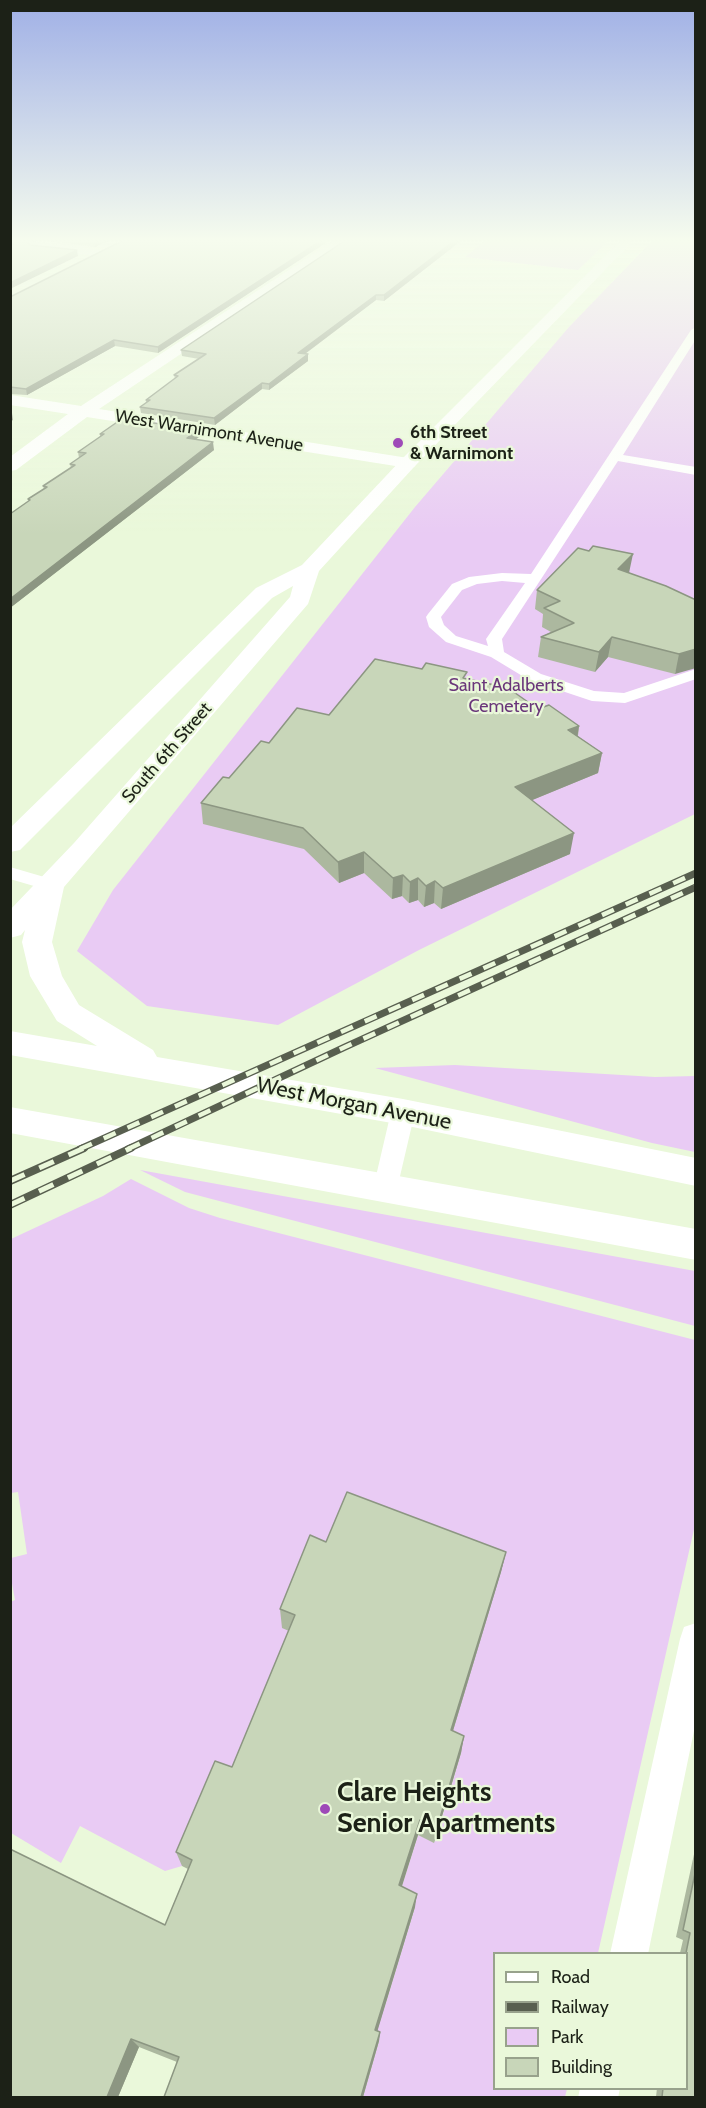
<!DOCTYPE html>
<style>
body{margin:0}
#map{position:relative;width:706px;height:2108px;overflow:hidden;background:#eaf8da;font-family:Cabin,sans-serif}
canvas{display:block}
.frame{position:absolute;inset:0;border:12px solid #1c2117;pointer-events:none}
.legend{position:absolute;left:493px;top:1952px;width:195px;height:138px;box-sizing:border-box;background:#eaf8da;border:2px solid #98a28c;margin:0;padding:8px 10px;list-style:none;font-size:18px;color:#1c2117}
.legend li{display:flex;align-items:center;gap:12px;height:30px}
.legend b{width:30px;border:2px solid #98a28c}
</style>
<div id="map">
<canvas width="706" height="2108"></canvas>
<div class="frame"></div>
<ul class="legend">
<li><b style="height:8px;background:#fff"></b>Road</li>
<li><b style="height:8px;background:#585f4f"></b>Railway</li>
<li><b style="height:16px;background:#e9cbf4"></b>Park</li>
<li><b style="height:16px;background:#c8d6b9"></b>Building</li>
</ul>
</div>
<script>
const context = document.querySelector('canvas').getContext('2d');
context.lineJoin = 'round';
function fillPath(path, color) { context.fillStyle = color; context.fill(path, 'evenodd'); }
const poly = rows => new Path2D(rows.map(r => 'M' + r).join(''));
function stroke(path, color, width, dash) { context.strokeStyle = color; context.lineWidth = width; context.lineCap = dash ? 'butt' : 'round'; context.setLineDash(dash || []); context.stroke(path); }
function label(font, color, halo, rows, align = 'center') {
  context.font = font + ' Cabin,sans-serif'; context.lineWidth = 4.5; context.setLineDash([]); context.textBaseline = 'middle'; context.strokeStyle = halo; context.fillStyle = color; for (const [text, x, y, turn = 0] of rows) {
    context.save(); context.translate(x, y); context.rotate((+turn || 0) * Math.PI / 180); context.textAlign = isNaN(turn) ? turn : align; if (halo) context.strokeText(text, 0, 0); context.fillText(text, 0, 0); context.restore();
  }
}
fillPath(poly([
 [486,240,609,240,578,270,465,257],
 [653,240,695,240,695,814,419,950,278,1025,147,1006,77,951,113,890,415,507,569,327],
 [455,1065,655,1077,695,1076,695,1152,652,1143,375,1068],
 [140,1170,695,1271,695,1326,185,1192],
 [131,1179,189,1208,220,1218,695,1340,695,1525,598,1953,494,1954,494,2088,567,2089,565,2097,363,2097,379,2041,357,2029,384,2009,415,1907,398,1899,418,1835,435,1842,461,1753,297,1634,236,1783,219,1777,182,1866,165,1871,80,1826,61,1863,11,1833,10,1602,15,1600,11,1578,11,1558,27,1554,18,1492,11,1493,11,1239,103,1196]
]), '#e9cbf4');
fillPath(poly([
 [22,240,100,250,104,253,100,256,31,248,22,240],
 [696,327,696,339,623,455,696,467,696,475,618,461,502,639,504,652,541,674,594,691,624,693,696,669,696,679,625,703,592,701,529,680,491,657,446,642,429,627,426,617,428,614,452,584,469,577,502,573,531,574,691,330,696,327],
 [502,581,525,583,486,639,488,646,456,636,444,625,441,617,462,590,477,584,502,581],
 [10,867,58,881,61,885,58,889,51,891,10,879,10,867],
 [403,1103,411,1106,415,1112,397,1189,394,1196,385,1199,376,1196,373,1189,391,1112,395,1106,403,1103],
 [696,1623,696,1721,648,1954,610,1954,680,1639,684,1627,696,1623],
 [580,2088,620,2088,618,2098,578,2098,580,2088]
]), '#fff');
fillPath(poly([
 [335,240,350,240,99,409,408,458,414,459,417,463,414,467,408,468,87,417,16,470,10,471,10,457,68,414,10,405,10,395,81,406,335,240]
]), '#fff');
fillPath(poly([
 [621,240,634,240,414,467,319,571,308,604,64,887,52,942,62,976,79,1005,153,1050,157,1057,403,1099,696,1158,696,1186,403,1125,10,1055,10,1031,97,1046,57,1021,30,976,22,942,25,930,21,935,10,938,10,910,74,843,290,597,293,586,272,598,20,850,10,852,10,828,256,588,302,565,402,459,621,240],
 [10,1107,696,1229,696,1260,10,1133,10,1107]
]), '#fff');
const railFar1 = poly([
 [80,1149,696,873],
 [128,1149,345,1047,696,887]
]);
const rail = poly([
 [10,1181,84,1148],
 [10,1205,131,1148]
]);
stroke(railFar1, '#585f4f', 7);
stroke(rail, '#585f4f', 8);
stroke(railFar1, '#eaf8da', 4.5, [13]);
stroke(rail, '#eaf8da', 5, [16]);
fillPath(poly([
 [42,240,110,240,95,247],
 [330,240,158,353,115,346,27,395,10,394,10,297],
 [346,240,462,240,384,301,376,300,305,354,308,361,269,390,262,389,215,425,141,413,140,407,146,403,146,400,175,379,174,375,199,359,182,356,181,350],
 [198,430,199,437,196,439,214,450,10,608,10,514,29,501,28,499,44,489,43,486,71,468,70,464,79,458,78,452,100,437,100,434],
 [589,551,630,573,696,600,675,674,608,657,595,672,538,657,541,637,551,632,542,627,543,614,535,609,537,590],
 [467,679,579,726,578,736,602,753,598,773,532,800,570,854,441,909,434,903,424,907,418,900,409,903,402,896,392,899,364,873,339,883,304,849,203,824,201,803,269,743,329,715],
 [326,1542,506,1552,501,1572,453,1731,464,1736,461,1753,434,1843,418,1835,401,1887,415,1907,377,2031,380,2032,379,2041,363,2097,164,2097,177,2062,139,2047,118,2097,10,2097,165,1925,188,1869,182,1866,176,1852,232,1767,289,1631,282,1628,280,1609],
 [696,1845,696,2097,656,2097,657,2088,687,2088,687,1953,680,1953,683,1940,676,1937]
]), '#acb89f');
fillPath(poly([
 [98,240,110,240,95,247,95,242],
 [322,240,330,240,158,353,158,347],
 [455,240,462,240,384,301,384,295],
 [77,250,78,256,10,289,10,283],
 [376,295,376,300,298,359,298,353],
 [114,340,115,346,27,395,26,389],
 [308,354,308,361,269,390,269,384],
 [262,383,262,389,215,425,214,418],
 [12,413,13,420,10,422,10,414],
 [198,430,199,437,188,445,187,438],
 [213,442,214,450,10,608,10,599],
 [633,554,629,573,618,569],
 [612,637,608,657,595,672,599,652],
 [696,649,696,668,675,674,679,654],
 [579,726,576,746,568,730],
 [602,753,598,773,513,808,515,787],
 [574,833,570,854,441,909,443,888],
 [364,852,364,873,339,883,338,862],
 [403,875,402,896,392,899,393,878],
 [418,878,418,900,409,903,410,882],
 [435,881,434,903,424,907,426,886],
 [506,1552,501,1572,448,1747,451,1730],
 [464,1736,461,1753,434,1843,437,1828],
 [420,1820,418,1835,398,1899,399,1885],
 [417,1894,415,1907,375,2039,375,2030],
 [380,2032,379,2041,363,2097,361,2097],
 [131,2039,139,2047,118,2097,107,2097]
]), '#8c9682');
const building = poly([
 [10,240,25,240,30,245,77,250,10,283,10,245,13,244,10,243,10,240],
 [124,240,322,240,158,347,114,340,26,389,10,387,10,297,124,240],
 [346,240,455,240,384,295,376,295,298,353,308,354,269,384,262,383,214,418,140,407,150,400,146,400,178,376,174,375,206,354,181,350,346,240],
 [123,418,198,430,187,438,213,442,10,599,10,514,30,500,28,499,47,487,43,486,75,465,70,464,86,453,78,452,104,434,100,434,123,418],
 [593,546,633,554,618,569,666,586,696,600,696,649,679,654,612,637,599,652,541,637,574,623,544,608,560,601,537,590,578,548,589,551,593,546],
 [375,659,422,669,426,663,467,672,463,678,508,688,538,709,549,705,579,726,568,730,602,753,515,787,574,833,443,888,435,881,426,886,418,878,410,882,403,875,393,878,364,852,338,862,303,828,201,803,223,777,229,778,261,741,269,743,297,708,329,715,375,659],
 [347,1492,506,1552,451,1730,464,1736,437,1828,420,1820,399,1885,417,1894,375,2030,380,2032,361,2097,164,2097,179,2057,131,2039,107,2097,10,2097,10,1849,165,1925,192,1860,176,1852,215,1761,232,1767,295,1615,280,1609,310,1535,326,1542,347,1492],
 [696,1869,696,2097,662,2097,663,2088,687,2088,686,1953,690,1933,683,1930,696,1869]
]);
fillPath(building, '#c8d6b9');
stroke(building, '#8c9682', 1.5);
const sky = context.createLinearGradient(0, 0, 0, 535);
sky.addColorStop(0, '#a0b0e6');
sky.addColorStop(0.45, '#f6fcee');
sky.addColorStop(1, '#f6fcee00');
context.fillStyle = sky;
context.fillRect(0, 0, 706, 535);
for (const [x, y, r, color] of [
 [398,443,6,"#9e4ab8"],
 [325,1809,6,"#9e4ab8"]
]) { const dot = new Path2D(); dot.arc(x, y, r, 0, 2 * Math.PI); context.fillStyle = color; context.fill(dot); stroke(dot, '#eaf8da', 2); }
label('18px', '#1c2117', '#eaf8da', [
 ["West Warnimont Avenue",209,431,9],
 ["South 6th Street",167,753,-49]
]);
label('bold 18px', '#1c2117', '#eaf8da', [
 ["6th Street",410,433],
 ["& Warnimont",410,454]
], 'left');
label('18px', '#6a367a', '#eaf8da', [
 ["Saint Adalberts",506,686],
 ["Cemetery",506,707]
]);
label('22px', '#1c2117', '#eaf8da', [
 ["West Morgan Avenue",354,1104,11]
]);
label('bold 27px', '#1c2117', '#eaf8da', [
 ["Clare Heights",337,1793],
 ["Senior Apartments",337,1824]
], 'left');
</script>
